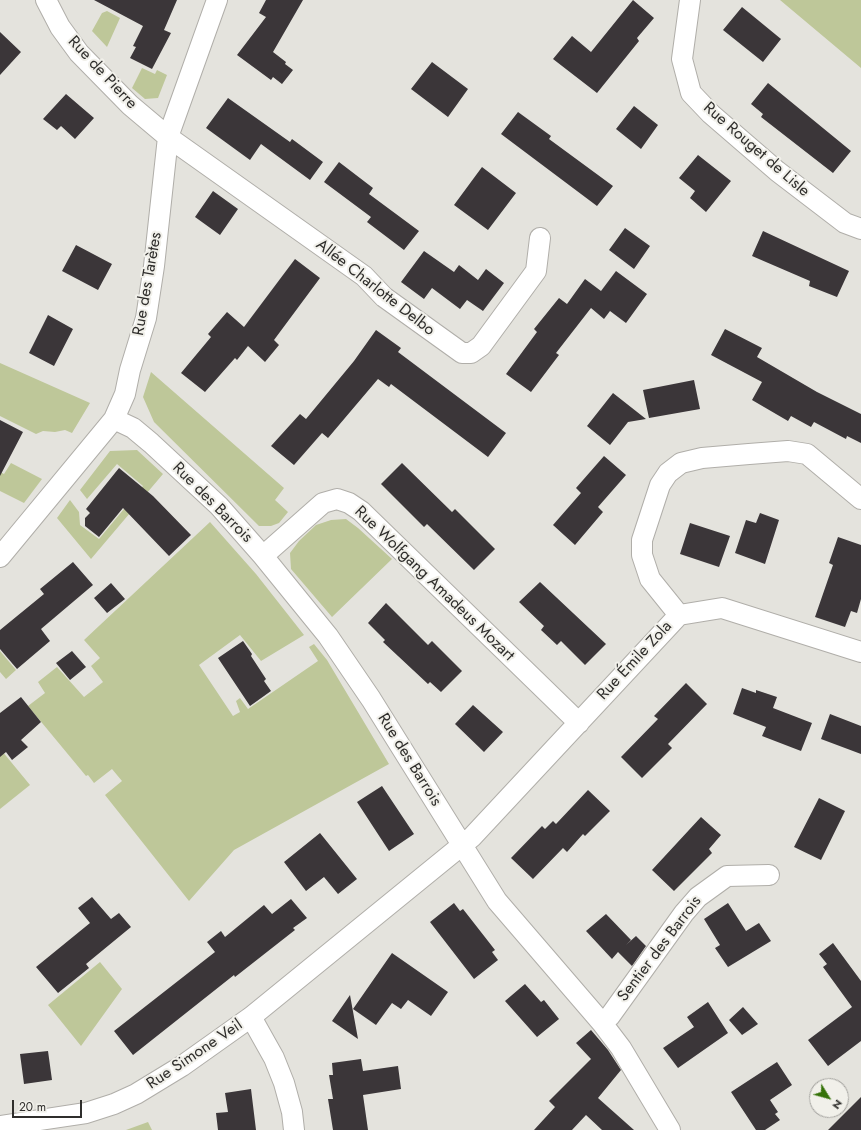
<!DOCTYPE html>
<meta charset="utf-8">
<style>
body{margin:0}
#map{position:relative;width:861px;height:1130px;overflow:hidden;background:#e4e3dd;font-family:Jost,sans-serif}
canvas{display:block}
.north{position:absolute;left:809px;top:1078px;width:40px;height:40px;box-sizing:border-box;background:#f1f0ea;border:1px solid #a3a29e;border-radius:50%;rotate:127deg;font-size:11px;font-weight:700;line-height:16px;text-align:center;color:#2f2e2c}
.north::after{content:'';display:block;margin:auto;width:14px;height:18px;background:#357208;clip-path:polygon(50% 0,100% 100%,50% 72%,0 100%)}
.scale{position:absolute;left:12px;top:1100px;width:70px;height:18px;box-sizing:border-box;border:2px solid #2f2e2c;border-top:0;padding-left:5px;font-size:12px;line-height:14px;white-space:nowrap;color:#2f2e2c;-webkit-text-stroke:3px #f1f0ea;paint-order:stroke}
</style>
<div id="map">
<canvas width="861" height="1130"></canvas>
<div class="north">N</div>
<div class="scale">20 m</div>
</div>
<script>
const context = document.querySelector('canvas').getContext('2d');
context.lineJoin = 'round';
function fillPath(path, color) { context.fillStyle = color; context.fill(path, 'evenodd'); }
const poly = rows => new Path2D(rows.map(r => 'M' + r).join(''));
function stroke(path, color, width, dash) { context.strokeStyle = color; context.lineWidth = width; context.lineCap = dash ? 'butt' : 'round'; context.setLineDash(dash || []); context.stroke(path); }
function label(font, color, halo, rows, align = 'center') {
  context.font = font + ' Jost,sans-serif'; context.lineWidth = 4; context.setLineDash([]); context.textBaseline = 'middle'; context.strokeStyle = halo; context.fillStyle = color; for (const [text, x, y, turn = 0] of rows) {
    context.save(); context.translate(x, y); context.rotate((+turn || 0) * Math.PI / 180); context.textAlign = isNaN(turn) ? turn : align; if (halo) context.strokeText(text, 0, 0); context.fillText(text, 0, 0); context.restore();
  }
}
fillPath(poly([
 [780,0,861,0,861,68],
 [107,11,120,18,107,47,92,31,102,13],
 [142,68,155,74,157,70,167,75,158,98,145,99,132,88],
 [0,363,90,403,72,433,65,430,55,432,43,431,36,434,0,416],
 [151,372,284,488,275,500,288,512,279,523,271,526,259,526,154,422,143,397],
 [137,450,163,474,91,559,57,518,70,500,79,512,80,525,99,539,143,486,117,464,87,499,80,490,110,451],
 [11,463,42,479,24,503,0,491,0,472,4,474],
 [346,519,358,528,392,559,332,617,291,569,290,553,299,541,316,525,331,520],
 [210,522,256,574,304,635,261,661,240,635,199,665,233,716,240,712,236,701,240,698,248,709,318,661,309,647,314,644,327,660,389,764,234,850,189,901,105,795,122,781,112,769,94,783,88,775,86,776,28,706,45,693,38,682,57,667,84,697,103,682,91,666,100,658,84,640],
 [0,651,16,670,6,679,0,672],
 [2,751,30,785,0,809,0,753],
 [100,962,122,989,81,1046,48,1005],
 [148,1122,152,1130,126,1130]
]), '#bec799');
fillPath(poly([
 [94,0,177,0,164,30,171,33,152,69,130,58,136,47,133,46,143,26],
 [266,0,303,0,273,52,286,62,285,64,293,70,282,84,273,77,271,80,237,55,266,17,259,13],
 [633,0,654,18,637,38,639,41,597,93,553,59,572,36,591,52],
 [742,7,781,39,763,62,723,30],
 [0,32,21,52,0,75],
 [432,62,468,89,448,117,411,89],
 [768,83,851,151,833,173,761,117,763,114,751,104],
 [66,94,94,118,75,139,61,126,57,130,43,119],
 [228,98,290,142,292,139,323,162,310,180,261,144,250,160,206,128],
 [634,106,658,125,641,149,616,129],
 [518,112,551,136,549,139,613,186,597,206,501,134],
 [698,155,731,181,706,212,690,198,695,191,679,178],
 [339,162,373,188,369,194,419,231,404,250,367,222,371,217,324,182],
 [482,167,516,193,488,230,454,205],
 [213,191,238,209,220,235,195,217],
 [625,228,650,246,634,269,609,250],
 [763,231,849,271,837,297,809,286,810,281,752,256],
 [76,245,112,264,98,290,62,271],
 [424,251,454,272,459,265,478,280,486,269,504,283,483,311,467,300,460,309,432,288,424,299,401,282],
 [295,259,320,278,274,340,279,345,265,362,248,346,237,360,235,358,205,392,181,373,211,337,208,334,227,312,244,327],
 [616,271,647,294,626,323,610,311,604,319,591,308,556,353,559,355,531,392,506,374,537,332,534,329,559,298,567,304,585,279,601,291],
 [48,315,73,329,54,366,29,353],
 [725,329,762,348,757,357,817,392,861,414,861,443,847,436,846,439,814,422,811,427,791,416,788,421,752,400,762,382,711,355],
 [376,330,401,348,398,352,506,433,488,457,391,384,389,387,378,379,328,438,322,433,294,465,271,446,300,414,306,419,354,361],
 [694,380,700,409,649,418,643,390],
 [613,393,646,419,628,422,610,445,587,426],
 [0,420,23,432,0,476],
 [604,456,626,475,598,507,603,512,575,545,553,525,581,493,576,488],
 [402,463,452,512,455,509,495,549,474,570,427,524,424,527,381,484],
 [119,468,153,496,191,535,169,556,123,508,99,537,85,526,85,518,90,513,86,509],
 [760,513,779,520,765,564,735,553,746,520,756,523],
 [690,523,730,536,719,567,680,554],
 [838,537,861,545,861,599,857,613,851,611,845,627,815,617,833,565,829,563],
 [73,562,93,585,41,629,50,641,17,669,0,649,0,630,44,594,40,589],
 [540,582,606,644,585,665,561,641,557,645,541,630,544,626,519,602],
 [111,583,125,599,107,613,94,598],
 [386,603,428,645,432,641,462,671,441,692,430,682,428,684,383,642,385,640,368,623],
 [243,641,252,654,251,656,266,679,264,681,271,691,250,706,218,658],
 [72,651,86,667,70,680,56,663],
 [686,683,707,704,668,744,672,748,642,778,621,757,658,719,654,716],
 [742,688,756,693,756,690,777,697,773,708,812,723,801,751,762,736,766,727,733,714],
 [21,697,41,722,21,740,28,747,12,760,6,752,0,757,0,713],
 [473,705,503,732,484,752,455,724],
 [830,714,861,726,861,754,821,739],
 [382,786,414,834,389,851,357,802],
 [588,790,610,811,585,836,583,834,567,852,563,848,533,879,511,858,542,826,545,829,553,821,556,824],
 [819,798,845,811,821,860,794,847],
 [701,817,721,835,709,849,712,853,674,891,652,870],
 [320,833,357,879,338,894,324,877,306,891,284,862],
 [92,897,111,919,119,913,131,927,86,964,89,968,58,993,36,967,90,923,78,908],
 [291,899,307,918,293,928,295,930,235,977,234,975,133,1055,114,1031,215,952,207,942,221,931,225,937,264,905,272,914],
 [454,903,460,911,463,909,495,950,492,952,498,960,474,979,430,922],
 [728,903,746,931,759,923,771,941,728,967,715,948,720,945,704,919],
 [606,914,631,940,626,945,636,936,646,946,632,966,618,952,612,959,586,931],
 [833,943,861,981,861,1041,828,1066,808,1040,852,1007,823,967,827,964,819,954],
 [392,953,448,992,431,1016,408,1000,401,1009,392,1003,376,1025,353,1009],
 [525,984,541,1002,544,1000,559,1019,537,1037,505,1001],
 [350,995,358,1039,332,1021],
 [708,1002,728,1033,678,1068,663,1048,694,1027,687,1017],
 [743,1007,758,1024,742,1035,729,1020],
 [591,1030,608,1050,621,1070,598,1098,634,1130,602,1130,586,1115,572,1130,534,1130,555,1107,549,1101,591,1059,576,1043],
 [48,1051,52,1080,24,1084,20,1054],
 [361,1059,363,1071,398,1066,401,1089,363,1095,368,1130,333,1130,328,1099,333,1099,329,1075,333,1075,332,1063],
 [777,1062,792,1085,770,1100,778,1112,775,1114,780,1120,765,1130,756,1130,731,1092],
 [251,1089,256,1130,218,1130,216,1113,228,1112,225,1093],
 [861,1097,861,1130,828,1130]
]), '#3b3639');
const street = poly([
 [46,0,60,27,79,53,130,105,168,137,364,276,384,297,462,353,471,353,481,346,536,271,540,238],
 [690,0,682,59,691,93,711,114,777,171,845,223,861,229],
 [114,419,133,428,151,443,219,506,263,556,328,636,371,699,497,901,602,1023,621,1048,670,1130],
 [263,556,323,503,337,499,349,503,361,511,579,723],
 [0,557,114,419,125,394,130,370,146,318,154,266,168,137,217,0],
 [679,615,650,579,642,555,642,540,660,485,668,473,681,463,702,458,749,454,788,451,807,454,861,499],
 [251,1017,274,1058,284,1083,292,1112,294,1130],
 [602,1023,610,1016,684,913,698,897,727,876,769,875],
 [0,1126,86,1113,114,1104,136,1094,182,1066,251,1017,472,837,679,615,722,608,861,652]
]);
stroke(street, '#b0aea9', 22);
stroke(street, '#fff', 20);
label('16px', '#2f2e2c', '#f1f0ea', [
 ["Rue de Pierre",102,73,47],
 ["Rue Rouget de Lisle",756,150,41],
 ["Rue des Tarètes",148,284,-80],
 ["Allée Charlotte Delbo",375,288,38],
 ["Rue des Barrois",212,503,45],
 ["Rue Wolfgang Amadeus Mozart",434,584,44],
 ["Rue Émile Zola",635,661,-47],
 ["Rue des Barrois",409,760,58],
 ["Sentier des Barrois",660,949,-53],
 ["Rue Simone Veil",195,1055,-34]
]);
</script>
